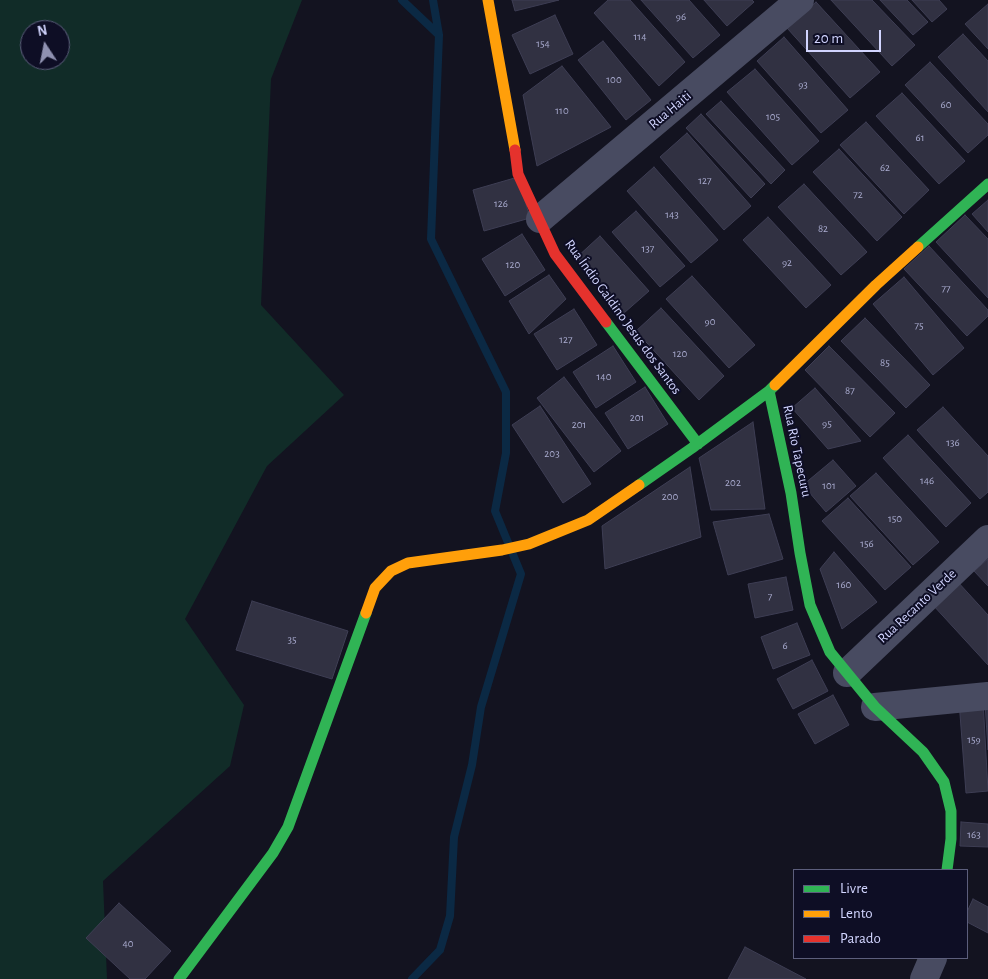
<!DOCTYPE html>
<meta charset="utf-8">
<style>
body{margin:0}
#map{position:relative;width:988px;height:979px;overflow:hidden;background:#131320;font-family:"Alegreya Sans",sans-serif}
canvas{display:block}
.legend{position:absolute;left:793px;top:869px;width:175px;height:90px;box-sizing:border-box;background:#0e0e25;border:1px solid #5c5e7c;margin:0;padding:6px 9px;list-style:none;font-size:15px;color:#d2d5ff}
.legend li{display:flex;align-items:center;gap:10px;height:25px}
.legend b{width:25px;border:1px solid #5c5e7c}
.north{position:absolute;left:20px;top:20px;width:50px;height:50px;box-sizing:border-box;background:#0e0e25;border:1px solid #5c5e7c;border-radius:50%;rotate:349deg;font-size:14px;font-weight:700;line-height:20px;text-align:center;color:#d2d5ff}
.north::after{content:'';display:block;margin:auto;width:18px;height:22px;background:#8f91b1;clip-path:polygon(50% 0,100% 100%,50% 72%,0 100%)}
.scale{position:absolute;left:806px;top:30px;width:75px;height:22px;box-sizing:border-box;border:2px solid #d2d5ff;border-top:0;padding-left:6px;font-size:15px;line-height:18px;white-space:nowrap;color:#d2d5ff;-webkit-text-stroke:4px #0e0e25;paint-order:stroke}
</style>
<div id="map">
<canvas width="988" height="979"></canvas>
<ul class="legend">
<li><b style="height:6px;background:#30b455"></b>Livre</li>
<li><b style="height:6px;background:#ff9f0a"></b>Lento</li>
<li><b style="height:6px;background:#e5322d"></b>Parado</li>
</ul>
<div class="north">N</div>
<div class="scale">20 m</div>
</div>
<script>
const context = document.querySelector('canvas').getContext('2d');
context.lineJoin = 'round';
function fillPath(path, color) { context.fillStyle = color; context.fill(path, 'evenodd'); }
const poly = rows => new Path2D(rows.map(r => 'M' + r).join(''));
function stroke(path, color, width, dash) { context.strokeStyle = color; context.lineWidth = width; context.lineCap = dash ? 'butt' : 'round'; context.setLineDash(dash || []); context.stroke(path); }
function label(font, color, halo, rows, align = 'center') {
  context.font = font + ' "Alegreya Sans",sans-serif'; context.lineWidth = 4; context.setLineDash([]); context.textBaseline = 'middle'; context.strokeStyle = halo; context.fillStyle = color; for (const [text, x, y, turn = 0] of rows) {
    context.save(); context.translate(x, y); context.rotate((+turn || 0) * Math.PI / 180); context.textAlign = isNaN(turn) ? turn : align; if (halo) context.strokeText(text, 0, 0); context.fillText(text, 0, 0); context.restore();
  }
}
fillPath(poly([
 [0,0,302,0,271,79,261,305,344,395,267,466,185,619,244,705,230,766,103,881,107,979,0,979],
 [30,30,60,30,60,60,30,60]
]), '#112c28');
stroke(poly([
 [402,0,439,35,431,239,506,392,506,453,495,511,521,574,481,707,472,765,454,837,450,916,440,950,412,979],
 [433,0,439,35]
]), '#0b2944', 8);
const building = poly([
 [512,0,559,0,515,11,512,0],
 [608,0,630,0,685,62,659,86,594,13,608,0],
 [641,0,689,0,720,35,693,58,641,0],
 [704,0,752,0,754,2,727,26,704,0],
 [831,0,872,0,915,45,892,66,831,0],
 [880,0,907,0,928,22,913,35,880,0],
 [912,0,939,0,947,9,932,22,912,0],
 [816,2,880,72,850,98,787,28,816,2],
 [988,4,988,49,965,24,988,4],
 [555,15,573,54,530,74,512,35,555,15],
 [963,34,988,61,988,112,938,57,963,34],
 [784,37,848,110,821,133,757,61,784,37],
 [603,41,651,100,626,120,578,60,603,41],
 [930,62,988,124,988,135,968,153,905,85,930,62],
 [562,66,611,127,537,166,523,95,562,66],
 [755,69,819,141,792,165,727,92,755,69],
 [902,93,965,161,939,184,876,116,902,93],
 [721,101,785,170,771,184,706,114,721,101],
 [701,114,765,184,751,198,686,128,701,114],
 [866,122,929,190,904,214,840,145,866,122],
 [687,133,751,206,724,230,660,157,687,133],
 [839,149,902,217,877,241,813,172,839,149],
 [654,167,718,240,691,263,627,191,654,167],
 [518,177,530,218,484,231,473,190,518,177],
 [804,184,867,252,841,275,778,207,804,184],
 [988,200,988,232,972,214,988,200],
 [636,211,685,266,660,287,612,232,636,211],
 [965,215,988,239,988,298,936,242,965,215],
 [768,217,831,285,806,308,743,240,768,217],
 [522,234,545,270,505,296,482,259,522,234],
 [600,236,649,291,624,313,576,258,600,236],
 [929,246,988,310,988,316,967,336,904,269,929,246],
 [549,275,566,299,529,334,509,301,549,275],
 [692,276,755,345,729,368,666,299,692,276],
 [904,277,964,348,933,375,873,304,904,277],
 [661,308,724,376,699,400,636,331,661,308],
 [574,309,597,345,557,370,534,334,574,309],
 [865,318,930,385,906,408,841,341,865,318],
 [613,346,636,382,596,408,573,372,613,346],
 [829,346,895,413,870,437,805,370,829,346],
 [564,377,621,451,594,472,537,398,564,377],
 [645,387,668,424,628,449,605,413,645,387],
 [815,388,861,441,828,449,792,408,815,388],
 [540,406,591,484,563,503,512,425,540,406],
 [943,407,988,456,988,492,980,499,917,430,943,407],
 [753,422,765,509,711,510,699,458,753,422],
 [908,435,971,503,946,527,883,458,908,435],
 [833,460,856,486,826,512,803,485,833,460],
 [690,467,701,537,605,569,602,526,690,467],
 [876,473,939,542,913,565,850,496,876,473],
 [848,498,911,567,885,590,822,521,848,498],
 [769,514,783,559,728,575,713,522,769,514],
 [834,552,877,602,842,629,820,569,834,552],
 [988,559,988,586,974,571,988,559],
 [786,577,793,610,755,618,748,584,786,577],
 [957,581,988,615,988,665,932,604,957,581],
 [252,601,348,631,332,679,236,650,252,601],
 [797,623,810,655,773,669,761,637,797,623],
 [812,660,828,691,793,709,777,679,812,660],
 [833,695,849,725,815,744,798,714,833,695],
 [983,700,988,791,966,793,959,701,983,700],
 [988,702,988,750,985,703,988,702],
 [961,822,988,824,988,847,960,846,961,822],
 [973,899,988,907,988,933,967,922,967,912,973,899],
 [119,903,171,951,145,979,130,979,86,938,119,903],
 [745,947,806,979,728,979,745,947]
]);
fillPath(building, '#313142');
stroke(building, '#3e3e54', 1);
stroke(poly([
 [540,219,800,0],
 [847,673,988,539],
 [875,707,988,696],
 [924,979,933,958]
]), '#484b61', 28);
stroke(poly([
 [918,247,988,184],
 [606,322,698,444],
 [775,385,769,391,791,493,800,553,810,605,830,652,875,707,923,752,944,782,951,811,951,839,947,870],
 [639,485,692,448,769,391],
 [179,979,273,853,288,827,366,613]
]), '#30b455', 11);
stroke(poly([
 [488,0,515,150],
 [775,385,876,285,918,247],
 [366,613,375,588,391,571,408,563,502,550,529,544,588,520,639,485]
]), '#ff9f0a', 11);
stroke(poly([
 [515,150,518,174,555,254,606,322]
]), '#e5322d', 11);
label('11px', '#aaacd0', null, [
 ["96",681,17],
 ["114",640,37],
 ["154",543,44],
 ["100",614,80],
 ["93",803,85],
 ["60",946,105],
 ["110",562,111],
 ["105",773,117],
 ["61",920,138],
 ["62",885,168],
 ["127",705,181],
 ["72",858,195],
 ["126",501,204],
 ["143",672,215],
 ["82",823,229],
 ["137",648,249],
 ["92",787,263],
 ["120",513,265],
 ["77",946,289],
 ["90",710,322],
 ["75",919,326],
 ["127",566,340],
 ["120",680,354],
 ["85",885,363],
 ["140",604,377],
 ["87",850,391],
 ["201",637,418],
 ["95",827,424],
 ["201",579,425],
 ["136",953,443],
 ["203",552,454],
 ["146",927,481],
 ["202",733,483],
 ["101",829,486],
 ["200",670,497],
 ["150",895,519],
 ["156",867,544],
 ["160",844,585],
 ["7",770,597],
 ["35",292,640],
 ["6",785,646],
 ["159",974,740],
 ["163",974,835],
 ["40",128,944]
]);
label('14px', '#d2d5ff', '#0e0e25', [
 ["Rua Haiti",670,110,-40],
 ["Rua Índio Galdino Jesus dos Santos",623,317,54],
 ["Rua Rio Tapecuru",797,451,78],
 ["Rua Recanto Verde",917,606,-43]
]);
</script>
